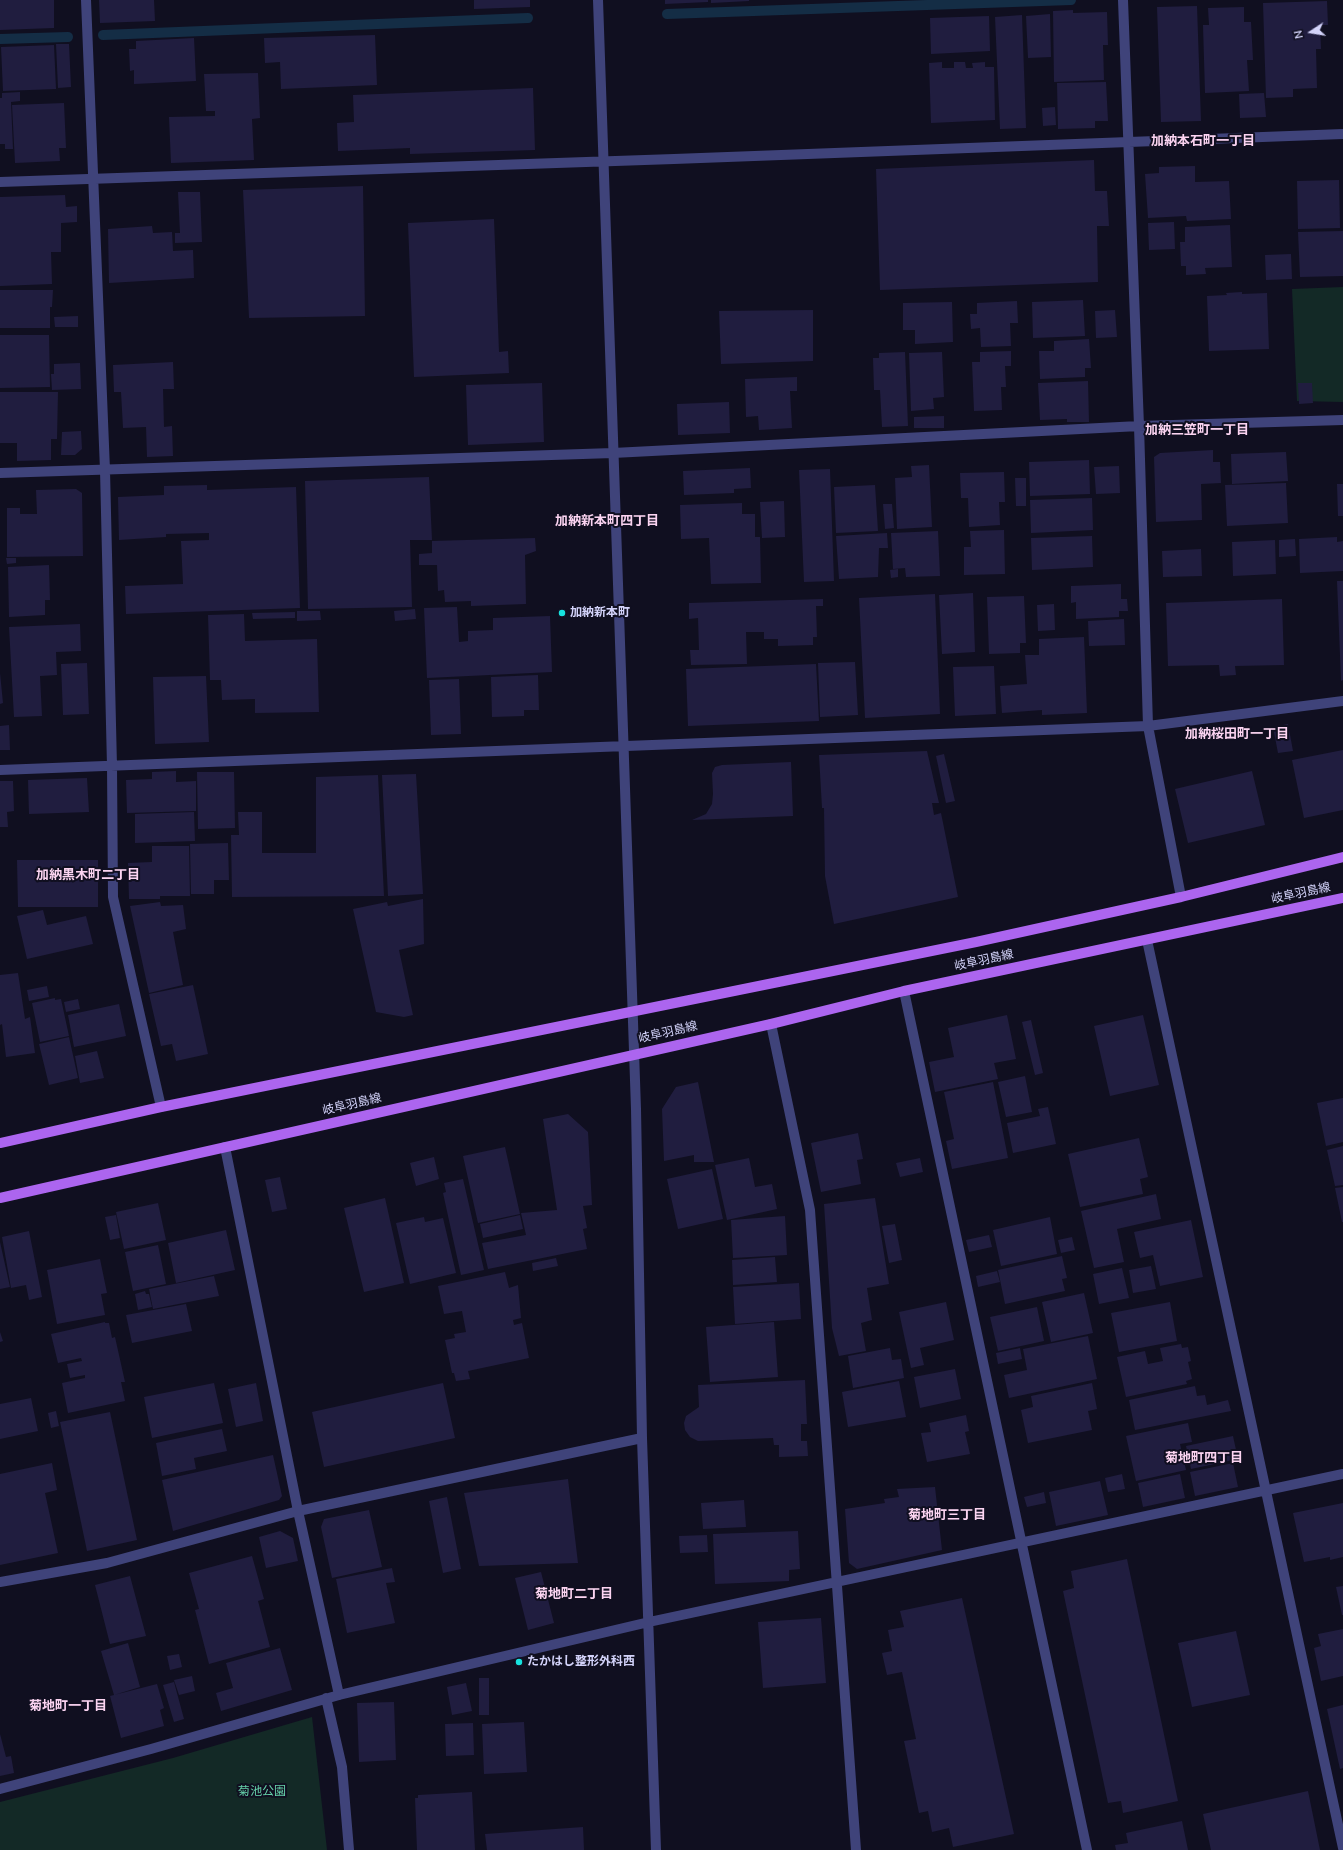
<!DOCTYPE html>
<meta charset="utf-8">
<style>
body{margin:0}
#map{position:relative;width:1343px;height:1850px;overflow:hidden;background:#100f20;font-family:"Nunito Sans",sans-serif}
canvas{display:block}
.north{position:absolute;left:1291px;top:12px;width:40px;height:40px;-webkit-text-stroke:3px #100f20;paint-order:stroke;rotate:258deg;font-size:11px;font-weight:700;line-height:16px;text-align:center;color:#d3d3fa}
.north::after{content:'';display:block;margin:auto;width:14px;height:18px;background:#d3d3fa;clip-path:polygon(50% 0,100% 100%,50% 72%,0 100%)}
</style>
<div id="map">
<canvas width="1343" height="1850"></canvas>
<div class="north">N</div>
</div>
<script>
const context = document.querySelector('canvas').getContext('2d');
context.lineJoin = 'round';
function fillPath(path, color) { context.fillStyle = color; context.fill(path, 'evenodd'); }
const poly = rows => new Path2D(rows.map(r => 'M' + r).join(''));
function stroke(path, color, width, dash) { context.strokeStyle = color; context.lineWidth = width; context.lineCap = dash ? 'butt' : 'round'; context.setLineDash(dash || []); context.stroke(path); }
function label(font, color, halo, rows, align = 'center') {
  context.font = font + ' "Nunito Sans","Noto Sans JP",sans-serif'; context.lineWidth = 4; context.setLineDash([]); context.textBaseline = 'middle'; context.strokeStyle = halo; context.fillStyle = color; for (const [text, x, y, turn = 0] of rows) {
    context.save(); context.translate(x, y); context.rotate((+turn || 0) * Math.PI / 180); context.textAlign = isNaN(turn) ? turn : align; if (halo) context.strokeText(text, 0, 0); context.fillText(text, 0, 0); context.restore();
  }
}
fillPath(poly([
 [1343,287,1343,402,1297,401,1292,289],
 [312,1717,327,1850,0,1850,0,1802,173,1758]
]), '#132926');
stroke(poly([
 [667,14,1071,0],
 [103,35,528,18],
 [0,39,68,37]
]), '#142d45', 10);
fillPath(poly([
 [0,0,54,0,54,28,0,30],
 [99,0,154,0,155,21,100,23],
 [474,0,530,0,530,7,474,9],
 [665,0,708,0,708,2,665,4],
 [711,0,749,0,749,1,711,3],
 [1327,1,1328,25,1320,25,1321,49,1316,49,1317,88,1293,89,1293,97,1266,98,1263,3],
 [1197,6,1201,121,1161,122,1157,7],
 [1244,7,1244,22,1251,22,1253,60,1247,60,1249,91,1205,93,1203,25,1209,25,1208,8],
 [1073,10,1073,13,1107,12,1108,45,1103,45,1104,80,1054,82,1053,11],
 [1050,14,1051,57,1028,58,1026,16],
 [1022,15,1026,128,1000,129,995,17],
 [989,16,990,51,931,54,930,18],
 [375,35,377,85,281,89,280,62,265,63,264,38],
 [194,38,196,81,134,84,134,70,130,71,129,49,136,49,136,41],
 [56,44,69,44,71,87,58,88],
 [54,45,56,89,3,91,1,47],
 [942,62,942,68,954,68,954,62,965,62,966,68,973,68,972,63,985,62,985,67,994,67,995,120,931,123,929,63],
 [258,73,260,118,252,119,254,160,171,163,169,117,215,116,215,111,206,111,204,74],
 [1106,82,1108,121,1095,121,1095,128,1058,129,1057,83],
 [533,88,535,150,410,154,410,148,338,151,337,123,354,122,353,95],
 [20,92,20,101,11,102,13,149,5,149,5,144,0,144,0,98,2,98,2,93],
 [1264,93,1266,117,1240,118,1239,94],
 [64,103,66,148,59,148,60,161,15,163,12,105],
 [1055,107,1056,125,1043,126,1042,108],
 [1094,160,1095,191,1107,191,1109,226,1097,226,1098,282,880,290,876,169],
 [1195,166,1195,182,1229,181,1231,219,1187,221,1186,216,1148,218,1145,174,1159,173,1159,167],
 [1339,180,1340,228,1298,229,1297,181],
 [363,186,365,316,249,318,243,190],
 [178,192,200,192,202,242,175,243,175,233,180,233],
 [65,195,66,207,77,206,77,222,61,223,61,252,51,252,52,284,0,286,0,197],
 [494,219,499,352,508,351,509,373,414,377,408,223],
 [1174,222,1175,249,1149,250,1148,223],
 [1230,225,1232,267,1205,268,1206,274,1186,275,1186,266,1181,266,1180,242,1185,242,1185,227],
 [152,226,153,233,172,232,173,251,193,250,194,278,109,283,108,229],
 [1343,231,1343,276,1300,277,1298,232],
 [1291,254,1292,279,1266,280,1265,255],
 [0,290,53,290,52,307,50,307,50,328,0,328],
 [1242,292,1242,294,1267,293,1269,349,1209,351,1207,296,1227,295,1226,293],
 [1083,300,1085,336,1033,338,1032,302],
 [1017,301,1018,323,1010,323,1011,346,981,347,980,328,971,329,970,314,977,314,977,303],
 [952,302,953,342,915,344,915,330,903,330,903,303],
 [813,310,813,361,721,364,719,311],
 [1115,310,1117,337,1096,338,1095,311],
 [78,316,78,327,55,327,54,317],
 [0,335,49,335,50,387,0,388],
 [1089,339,1091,368,1085,368,1085,377,1040,379,1039,351,1054,351,1054,341],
 [1011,351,1011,366,1005,366,1006,387,1001,387,1002,410,974,411,972,362,980,362,980,352],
 [905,352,908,426,882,427,880,390,874,390,873,358,879,358,879,353],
 [942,352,944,397,933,398,934,409,911,411,909,353],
 [173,362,174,389,163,389,164,427,172,426,173,456,147,457,146,427,123,428,121,392,114,392,113,365],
 [80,363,81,389,52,390,51,374,54,374,54,364],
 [797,377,797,391,790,391,792,428,759,430,758,416,746,417,745,379],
 [1088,381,1089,422,1067,422,1067,419,1040,420,1038,383],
 [542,383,544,442,468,445,466,385],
 [1298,383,1312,383,1313,403,1299,404],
 [0,392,58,392,57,439,51,439,51,460,17,461,17,443,0,443],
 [729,402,730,433,678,435,677,404],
 [944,416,944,428,914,428,914,417],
 [81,431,82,449,75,455,61,455,62,432],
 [1213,450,1213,462,1220,462,1221,483,1201,484,1202,520,1156,522,1154,457,1160,453],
 [1286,452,1288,481,1232,484,1231,454],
 [1089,460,1090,494,1030,496,1029,462],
 [929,465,932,527,897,529,895,478,912,477,911,466],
 [1119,466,1120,493,1096,494,1094,467],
 [750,468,751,488,734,489,734,493,684,495,683,471],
 [830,469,834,581,804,582,799,470],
 [1004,472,1005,502,999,502,1000,525,969,527,968,498,961,498,960,473],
 [429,477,432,540,410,540,412,607,308,609,305,481],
 [1015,478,1026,478,1026,506,1016,506],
 [1286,483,1288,523,1227,526,1225,485],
 [1337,484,1343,484,1343,516,1338,516],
 [207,485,207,490,296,487,300,608,126,614,125,586,183,584,181,541,209,540,209,533,166,534,166,537,119,540,118,497,164,495,164,486],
 [875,485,878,531,836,533,834,487],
 [76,489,82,493,83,556,7,557,7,508,20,508,20,514,37,514,36,490],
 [1092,498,1093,530,1031,533,1030,500],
 [784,501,785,537,762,538,760,502],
 [742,503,742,514,755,514,755,537,760,537,761,583,711,584,709,538,681,539,680,505],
 [883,504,892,504,894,528,885,529],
 [1004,530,1005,574,964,575,964,547,971,547,970,531],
 [938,531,940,576,906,577,905,568,893,569,891,533],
 [887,533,888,548,879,548,878,577,839,579,836,536],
 [1092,536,1093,567,1032,570,1031,538],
 [1337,537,1337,542,1343,541,1343,571,1300,573,1299,539],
 [535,538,536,551,525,555,526,604,471,606,471,601,445,602,444,590,438,591,437,565,419,565,419,554,432,553,432,541],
 [1295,539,1296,556,1279,557,1279,540],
 [1275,540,1276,574,1233,576,1232,542],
 [1201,549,1202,576,1163,577,1162,551],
 [6,558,16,558,16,563,7,564],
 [49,565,50,600,45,600,45,615,9,617,8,567],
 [898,569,898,577,891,578,890,570],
 [1337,581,1343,581,1343,680,1341,681],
 [1121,584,1121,599,1127,599,1128,611,1119,611,1119,617,1076,619,1076,602,1071,603,1071,586],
 [973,593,975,652,942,654,939,595],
 [935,594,940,714,865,718,859,598],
 [1024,596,1026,643,1020,643,1020,653,989,654,987,597],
 [823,599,823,606,816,606,817,637,813,637,813,645,778,646,778,639,764,639,764,632,746,632,747,664,691,665,690,650,699,650,698,618,689,619,689,603],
 [1282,599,1284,665,1235,666,1236,675,1220,676,1219,665,1168,666,1166,603],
 [1054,604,1055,630,1038,631,1037,605],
 [457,607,459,642,468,641,468,631,493,630,493,618,550,616,552,672,427,678,424,608],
 [415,609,416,619,395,621,394,611],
 [297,611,320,611,321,620,297,621],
 [295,612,295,618,253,619,252,613],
 [244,614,245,641,317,639,319,712,255,713,255,699,222,700,221,680,210,680,208,615],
 [1124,619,1125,645,1089,646,1088,621],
 [80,624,81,651,56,652,57,675,40,676,42,716,14,717,9,627],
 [1084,637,1087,713,1042,715,1042,710,1002,713,1000,686,1027,684,1025,655,1039,655,1039,639],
 [855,662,858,715,820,717,818,663],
 [87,663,89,714,63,715,61,664],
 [816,664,819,721,688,726,686,669],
 [994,666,996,714,955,716,953,667],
 [0,673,3,703,0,704],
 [538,675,539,710,524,710,524,716,492,717,491,677],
 [206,676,209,742,155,744,153,677],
 [459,679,461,734,431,735,429,680],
 [1288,724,1293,751,1278,753,1273,727],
 [9,725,10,750,0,750,0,726],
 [1343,750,1343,810,1304,818,1292,760],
 [927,751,939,803,932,803,934,815,941,813,958,897,834,924,825,876,824,808,822,808,819,755],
 [944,754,955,801,946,803,936,756],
 [791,762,793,816,692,820,706,814,712,804,713,794,712,773,715,767,722,765],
 [176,771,176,782,196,781,196,811,127,813,126,780,152,779,152,772],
 [1252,771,1265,825,1188,843,1175,789],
 [197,772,234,772,235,828,198,829],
 [416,774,423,894,388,896,382,775],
 [378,775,384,896,232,897,231,835,239,835,238,812,262,812,262,853,316,853,316,777],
 [87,778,89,812,29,814,28,780],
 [0,781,13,781,14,811,7,812,8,827,0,827],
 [194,812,195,841,135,843,135,814],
 [228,843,229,880,214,880,214,894,191,894,190,844],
 [152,846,189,846,190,896,160,896,160,899,129,899,128,863,152,862],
 [17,860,98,860,98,907,18,907],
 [423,899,424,944,399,950,413,1015,404,1017,376,1012,353,909,387,902,388,906],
 [160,902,161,906,183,905,186,929,173,932,183,985,149,993,130,906],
 [43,910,47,925,86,916,93,944,27,959,17,916],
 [18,973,25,1019,30,1017,35,1053,6,1057,2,1024,0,1025,0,975],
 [193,985,208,1054,176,1061,172,1044,161,1046,149,994],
 [47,986,49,997,29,1001,27,990],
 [55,998,55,1000,61,999,69,1036,40,1042,32,1003],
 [78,999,80,1009,66,1012,64,1002],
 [119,1004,126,1036,74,1047,68,1015],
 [1007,1015,1016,1059,994,1063,998,1079,935,1092,929,1062,954,1057,948,1028],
 [1143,1015,1159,1085,1110,1096,1094,1026],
 [1031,1020,1043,1073,1035,1075,1022,1022],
 [69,1037,78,1078,49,1085,39,1044],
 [97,1051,104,1078,80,1083,75,1056],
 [1025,1076,1032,1112,1006,1117,998,1082],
 [698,1082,714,1162,694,1162,694,1155,664,1161,662,1109,676,1087],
 [993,1082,1008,1158,952,1169,946,1141,954,1139,944,1092],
 [1343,1098,1343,1142,1326,1146,1317,1103],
 [1048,1107,1056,1144,1013,1153,1007,1123,1040,1116,1038,1109],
 [568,1114,588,1132,592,1205,583,1206,587,1228,583,1229,587,1249,488,1269,482,1243,526,1235,521,1213,557,1210,543,1119],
 [858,1133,863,1159,857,1160,861,1184,821,1192,811,1143],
 [1139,1138,1148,1177,1140,1179,1143,1194,1080,1207,1068,1154],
 [1343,1146,1343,1185,1335,1186,1327,1150],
 [505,1147,520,1214,478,1223,463,1156],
 [434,1157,439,1179,416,1186,410,1163],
 [749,1158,755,1187,772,1184,777,1209,727,1220,715,1165],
 [920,1158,923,1172,900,1177,896,1163],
 [712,1169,723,1219,678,1229,667,1179],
 [280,1177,287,1209,272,1212,265,1180],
 [463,1179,484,1270,461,1275,443,1193,446,1192,444,1183],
 [1343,1187,1343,1222,1342,1222,1335,1188],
 [1156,1194,1161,1219,1117,1229,1124,1262,1094,1268,1081,1211],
 [385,1198,404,1283,364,1292,344,1208],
 [875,1198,889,1284,867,1288,872,1320,861,1323,866,1351,839,1356,832,1328,824,1204],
 [158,1203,166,1240,124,1249,116,1212],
 [116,1215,120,1238,110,1240,105,1217],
 [520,1215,523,1229,483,1238,480,1224],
 [785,1216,787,1255,733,1258,731,1220],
 [424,1217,425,1222,443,1218,456,1273,410,1284,396,1223],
 [1050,1217,1057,1254,1001,1266,993,1230],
 [1191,1220,1203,1277,1160,1286,1153,1255,1140,1258,1134,1232],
 [895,1224,902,1260,889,1263,882,1226],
 [226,1230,235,1270,176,1283,168,1243],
 [29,1231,42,1297,29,1300,26,1285,11,1288,2,1237],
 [989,1235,992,1247,969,1252,966,1240],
 [1072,1237,1075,1250,1061,1253,1058,1240],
 [0,1242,10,1287,0,1289],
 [158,1245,166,1284,133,1291,125,1252],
 [1062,1256,1067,1278,1062,1279,1065,1291,1005,1304,998,1270],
 [775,1257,777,1282,733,1285,732,1260],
 [556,1258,558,1266,533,1271,532,1263],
 [100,1259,107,1293,101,1294,105,1315,57,1324,47,1270],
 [1151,1266,1156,1289,1133,1293,1129,1270],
 [1122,1268,1129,1298,1099,1304,1093,1274],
 [997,1271,1000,1282,978,1287,976,1276],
 [505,1272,509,1288,518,1285,521,1318,513,1320,514,1325,522,1323,529,1358,468,1371,470,1379,456,1381,454,1373,452,1373,445,1340,455,1338,454,1334,466,1332,462,1311,444,1314,438,1286],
 [214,1276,219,1296,153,1309,149,1289],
 [799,1283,801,1319,735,1324,733,1287],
 [145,1291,146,1294,149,1294,152,1307,138,1310,135,1294],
 [1084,1293,1093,1333,1051,1342,1042,1302],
 [946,1302,954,1340,920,1348,924,1365,911,1368,899,1312],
 [1170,1302,1177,1341,1119,1352,1111,1313],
 [186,1304,192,1331,132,1343,126,1315],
 [1037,1307,1044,1341,998,1351,990,1317],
 [105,1322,105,1323,109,1323,112,1338,115,1337,125,1382,121,1382,125,1401,68,1413,62,1383,85,1378,85,1375,70,1378,67,1364,82,1361,81,1358,58,1363,51,1334],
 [774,1322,778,1377,710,1382,706,1327],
 [0,1332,3,1341,0,1342],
 [1088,1336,1097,1379,1009,1398,1004,1375,1027,1370,1023,1349],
 [1181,1344,1182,1348,1188,1347,1191,1361,1188,1362,1192,1379,1186,1381,1187,1384,1126,1397,1117,1357,1145,1351,1148,1364,1163,1361,1160,1348],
 [890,1348,892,1360,901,1359,904,1378,853,1388,848,1356],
 [1020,1348,1022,1359,998,1364,996,1353],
 [955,1369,961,1399,920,1408,914,1377],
 [805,1380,807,1424,801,1424,801,1441,807,1441,808,1456,779,1457,779,1445,774,1445,773,1438,698,1441,690,1437,685,1430,684,1423,686,1416,699,1407,698,1385],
 [899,1381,906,1417,848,1427,842,1392],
 [214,1383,223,1423,152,1438,144,1397],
 [256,1383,263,1421,236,1427,228,1389],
 [443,1383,455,1438,324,1467,312,1412],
 [1092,1383,1097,1409,1088,1411,1092,1430,1028,1443,1021,1410,1033,1407,1031,1396],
 [1195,1386,1197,1396,1205,1395,1207,1405,1228,1400,1231,1411,1135,1430,1129,1400],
 [31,1398,38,1431,0,1439,0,1404],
 [56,1411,59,1426,51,1428,48,1413],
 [110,1412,137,1540,87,1551,60,1422],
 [966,1415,969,1431,965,1432,970,1454,927,1462,921,1433,931,1432,929,1423],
 [1188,1423,1192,1442,1180,1444,1186,1470,1136,1481,1126,1436],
 [222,1429,227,1451,194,1458,196,1469,162,1476,156,1443],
 [1233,1436,1238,1459,1191,1469,1186,1446],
 [273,1455,282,1496,279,1500,173,1531,162,1480],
 [52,1463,57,1490,45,1493,58,1553,0,1565,0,1474],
 [1233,1463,1238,1487,1195,1496,1190,1472],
 [1122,1474,1125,1489,1108,1492,1105,1478],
 [1180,1474,1185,1498,1143,1507,1138,1483],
 [568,1479,578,1563,479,1566,464,1493],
 [1100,1481,1108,1515,1056,1526,1049,1492],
 [935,1487,942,1550,857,1569,849,1563,845,1509,885,1503,884,1499,899,1497,897,1489],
 [1044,1492,1046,1503,1027,1507,1024,1497],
 [447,1497,461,1569,443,1573,429,1501],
 [744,1500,746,1527,703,1529,701,1503],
 [1343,1503,1343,1557,1330,1560,1330,1557,1304,1562,1293,1513],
 [369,1510,382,1567,332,1578,321,1527,324,1519],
 [280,1531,293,1538,298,1561,266,1568,259,1537],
 [798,1531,800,1569,789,1570,789,1581,715,1584,713,1534],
 [707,1535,708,1552,680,1553,679,1536],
 [252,1556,264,1599,258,1601,270,1647,209,1664,195,1610,199,1609,189,1573],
 [1127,1559,1178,1801,1123,1813,1121,1801,1108,1803,1063,1591,1074,1588,1071,1571],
 [392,1568,395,1582,386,1583,395,1623,347,1633,336,1579],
 [541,1572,554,1623,528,1630,515,1578],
 [130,1576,146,1636,110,1644,95,1585],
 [1343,1586,1343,1615,1342,1615,1336,1587],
 [962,1598,1014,1834,953,1847,949,1828,932,1832,928,1811,919,1813,904,1741,916,1739,902,1672,887,1675,882,1653,892,1651,888,1630,904,1627,900,1611],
 [821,1618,826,1683,763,1688,758,1622],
 [1343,1629,1343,1676,1321,1681,1314,1648,1321,1646,1318,1634],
 [1236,1631,1250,1695,1192,1707,1178,1643],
 [128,1643,140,1687,114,1695,101,1651],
 [280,1648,292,1690,221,1711,216,1693,233,1688,226,1663],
 [179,1654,182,1667,170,1670,167,1656],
 [192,1676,195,1691,179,1695,174,1680],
 [479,1678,489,1678,489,1715,479,1715],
 [174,1682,184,1719,174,1722,163,1685],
 [466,1683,472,1711,452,1715,447,1687],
 [157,1684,164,1708,160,1710,164,1726,121,1738,110,1696],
 [394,1702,396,1760,359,1762,357,1703],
 [1343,1705,1343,1768,1340,1769,1327,1709],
 [524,1722,527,1772,484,1774,482,1724],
 [473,1723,474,1755,446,1756,445,1724],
 [0,1734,6,1757,11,1756,14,1773,0,1776],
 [1308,1791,1320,1850,1211,1850,1203,1814],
 [472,1792,475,1850,417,1850,415,1798,418,1798,418,1795],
 [1182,1821,1188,1850,1116,1850,1115,1845,1128,1843,1126,1833],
 [583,1827,584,1850,487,1850,485,1834]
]), '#201d3f');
stroke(poly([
 [86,0,105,470,112,766,113,897,161,1107],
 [598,0,636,1109,642,1438,656,1850],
 [1123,0,1139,426,1148,726,1181,897],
 [0,182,674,159,1343,134],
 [0,473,613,453,1139,426,1343,420],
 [0,770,1148,726,1343,701],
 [1147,940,1343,1848],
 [904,991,1087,1850],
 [771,1024,810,1210,856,1850],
 [225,1147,298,1511,339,1695],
 [0,1582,107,1563,298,1511,642,1438],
 [326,1698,342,1767,349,1850],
 [0,1789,151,1749,339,1695,649,1622,1343,1474]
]), '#3f437a', 10);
stroke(poly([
 [0,1143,161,1107,976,942,1181,897,1343,857],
 [0,1198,771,1024,904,991,1343,898]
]), '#ac65ef', 10);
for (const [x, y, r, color] of [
 [562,613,4,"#17e2df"],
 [519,1662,4,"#17e2df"]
]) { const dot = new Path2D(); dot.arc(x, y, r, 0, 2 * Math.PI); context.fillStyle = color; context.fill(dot); stroke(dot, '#100f20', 1.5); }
label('bold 12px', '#d3d3fa', '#100f20', [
 ["加納新本町",570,613],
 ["たかはし整形外科西",527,1662]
], 'left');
label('12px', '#d3d3fa', '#100f20', [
 ["岐阜羽島線",1301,894,-12],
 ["岐阜羽島線",984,961,-12],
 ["岐阜羽島線",668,1033,-13],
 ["岐阜羽島線",352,1105,-13]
]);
label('12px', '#66d3ab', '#100f20', [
 ["菊池公園",262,1792]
]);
label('bold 13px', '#fbd4f1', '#100f20', [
 ["加納本石町一丁目",1203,142],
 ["加納三笠町一丁目",1197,431],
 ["加納新本町四丁目",607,522],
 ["加納桜田町一丁目",1237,735],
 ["加納黒木町二丁目",88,876],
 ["菊地町四丁目",1204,1459],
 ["菊地町三丁目",947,1516],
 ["菊地町二丁目",574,1595],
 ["菊地町一丁目",68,1707]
]);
</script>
